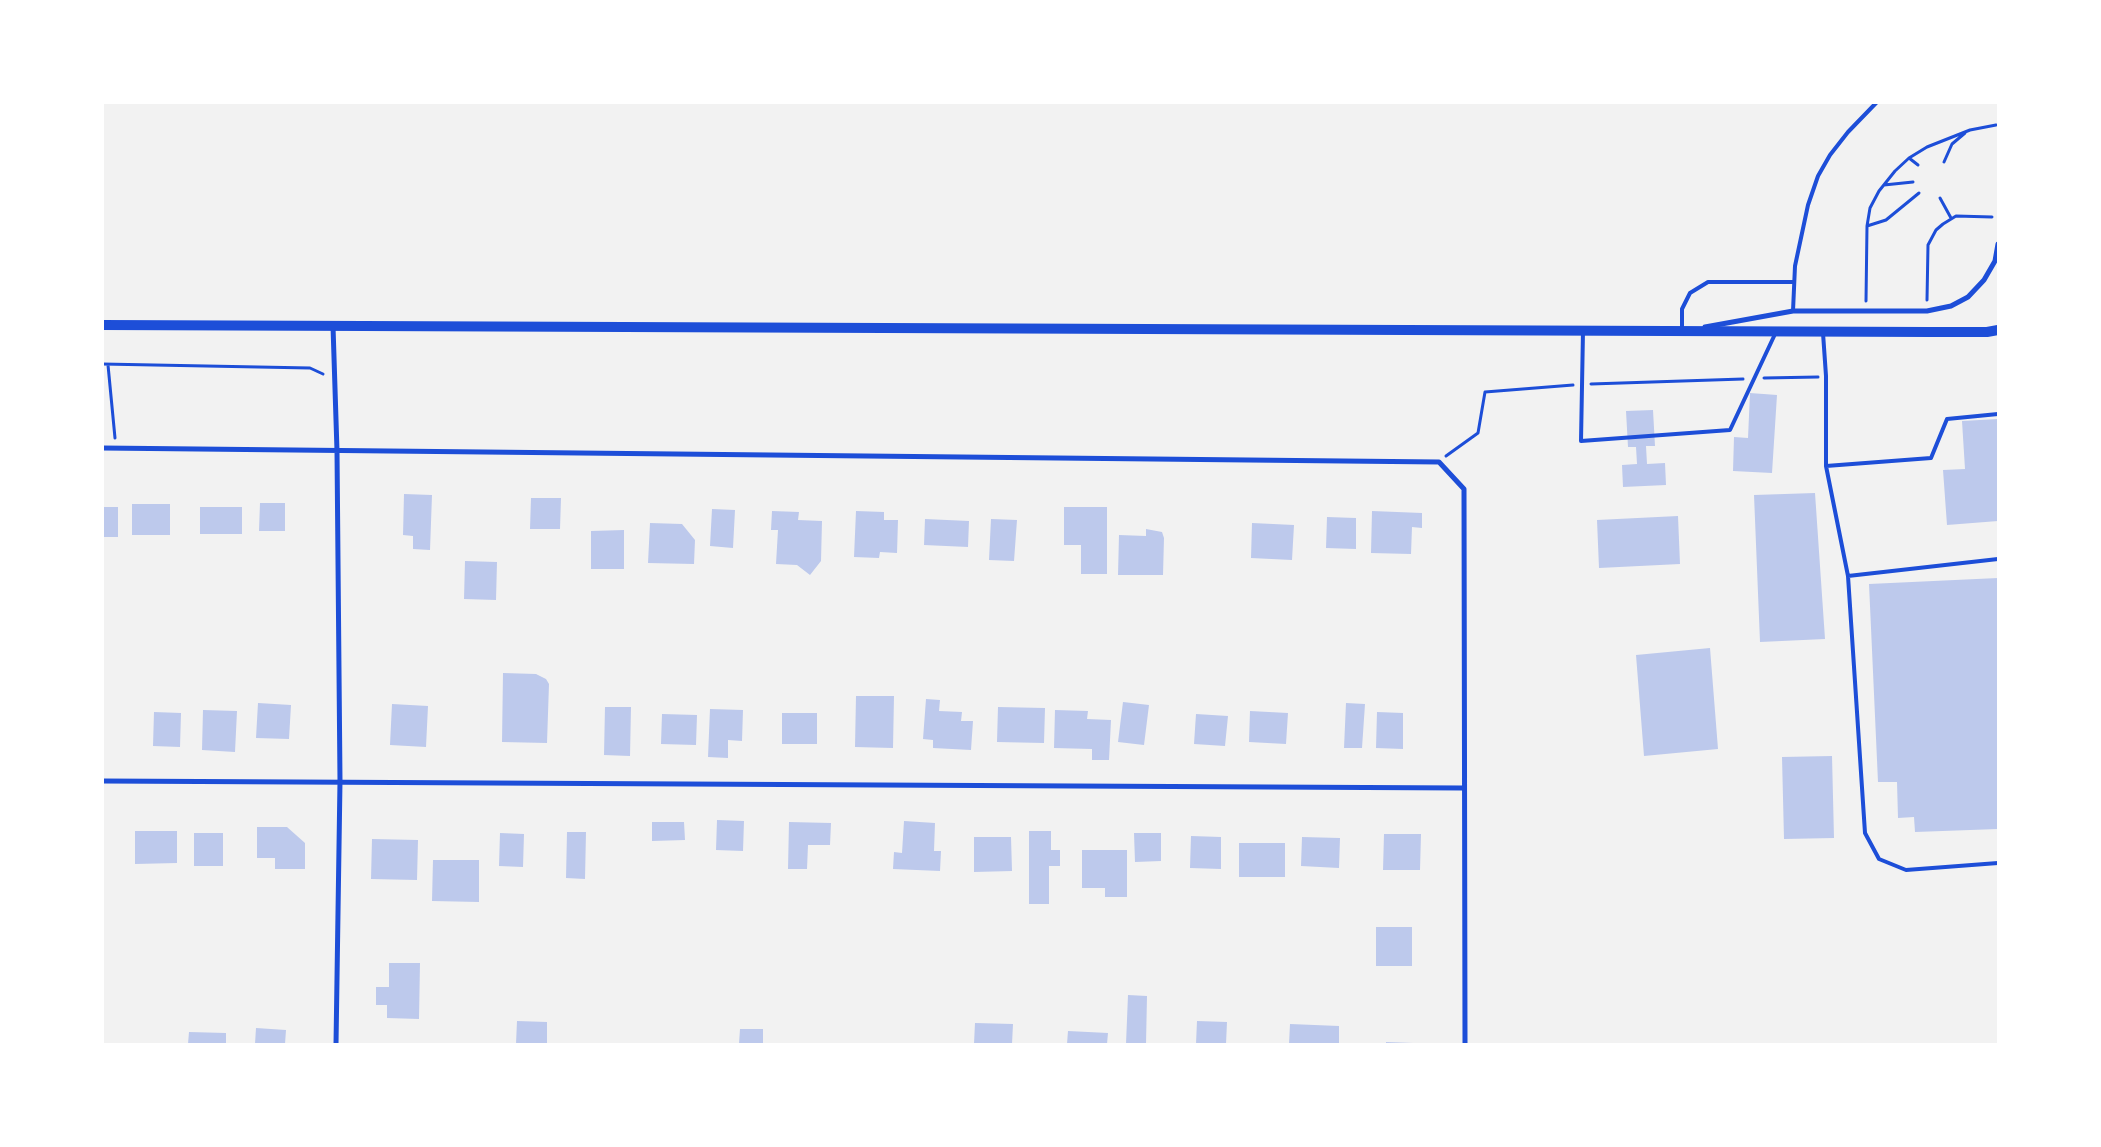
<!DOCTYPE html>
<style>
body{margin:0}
#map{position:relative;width:2101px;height:1147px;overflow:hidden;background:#f2f2f2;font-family:Helvetica,sans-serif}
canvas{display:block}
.frame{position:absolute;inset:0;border:104px solid #fff;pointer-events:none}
</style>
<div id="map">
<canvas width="2101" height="1147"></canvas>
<div class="frame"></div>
</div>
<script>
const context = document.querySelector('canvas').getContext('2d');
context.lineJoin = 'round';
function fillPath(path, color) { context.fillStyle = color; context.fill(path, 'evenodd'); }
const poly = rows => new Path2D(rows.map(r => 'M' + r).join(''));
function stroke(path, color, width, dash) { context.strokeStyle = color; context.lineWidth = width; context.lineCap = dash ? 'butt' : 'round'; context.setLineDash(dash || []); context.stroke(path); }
fillPath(poly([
 [1750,393,1777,395,1772,473,1733,471,1734,437,1748,438],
 [1653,410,1655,446,1646,446,1647,464,1665,463,1666,485,1623,487,1622,465,1637,464,1636,447,1628,447,1626,411],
 [1998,419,1998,521,1947,525,1943,470,1965,469,1962,421],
 [1815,493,1825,639,1760,642,1754,495],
 [404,494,432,495,430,550,413,549,413,536,403,535],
 [531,498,561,498,560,529,530,529],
 [260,503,285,503,285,531,259,531],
 [132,504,170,504,170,535,132,535],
 [102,507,118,507,118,537,102,537],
 [200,507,242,507,242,534,200,534],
 [1064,507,1107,507,1107,574,1081,574,1081,545,1064,545],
 [712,509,735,510,733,548,710,546],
 [772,511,799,512,798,520,822,521,821,561,810,575,797,565,776,564,778,530,771,530],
 [856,511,884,512,884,520,898,520,897,553,880,552,879,558,854,557],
 [1372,511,1422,513,1422,528,1412,527,1411,554,1371,553],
 [1678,516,1680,564,1599,568,1597,520],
 [1327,517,1356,518,1356,549,1326,548],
 [925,519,969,521,968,547,924,545],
 [991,519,1017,520,1014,561,989,560],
 [650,523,682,524,695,540,694,564,648,563],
 [1252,523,1294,525,1292,560,1251,558],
 [1146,529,1162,532,1164,538,1163,575,1118,575,1119,535,1146,536],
 [624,530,624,569,591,569,591,531],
 [465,561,497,562,496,600,464,599],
 [1998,578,1998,829,1915,832,1914,817,1898,818,1897,782,1878,782,1869,584],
 [1710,648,1718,749,1644,756,1636,655],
 [503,673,536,674,546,679,549,684,547,743,502,742],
 [856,696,894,696,893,748,855,747],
 [926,699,940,700,939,711,962,712,961,721,973,721,971,750,933,748,933,740,923,739],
 [1123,702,1149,705,1144,745,1118,742],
 [258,703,291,705,289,739,256,738],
 [1346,703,1365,704,1362,748,1344,748],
 [392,704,428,706,426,747,390,745],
 [605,707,631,707,630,756,604,755],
 [998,707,1045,708,1044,743,997,742],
 [710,709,743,710,742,741,728,740,728,758,708,757],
 [203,710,237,711,235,752,202,750],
 [1055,710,1088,711,1087,719,1111,720,1109,760,1092,760,1092,749,1054,748],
 [1250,711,1288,713,1286,744,1249,742],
 [154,712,181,713,180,747,153,746],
 [1377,712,1403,713,1403,749,1376,748],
 [782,713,817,713,817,744,782,744],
 [662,714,697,715,696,745,661,744],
 [1196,714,1228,716,1225,746,1194,744],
 [1832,756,1834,838,1784,839,1782,757],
 [717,820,744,821,743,851,716,850],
 [904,821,935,823,934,851,941,851,940,871,893,869,894,852,902,853],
 [652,822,684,822,685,840,652,841],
 [789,822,831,823,830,845,808,845,807,869,788,869],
 [257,827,287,827,305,843,305,869,275,869,275,858,257,858],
 [135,831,177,831,177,863,135,864],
 [1029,831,1051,831,1051,850,1060,850,1060,866,1049,866,1049,904,1029,904],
 [567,832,586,832,585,879,566,878],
 [194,833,223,833,223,866,194,866],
 [500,833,524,834,523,867,499,866],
 [1134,833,1161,833,1161,861,1135,862],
 [1384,834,1421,834,1420,870,1383,870],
 [1191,836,1221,837,1221,869,1190,868],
 [974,837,1011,837,1012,871,974,872],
 [1302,837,1340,838,1339,868,1301,866],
 [372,839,418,840,417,880,371,879],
 [1239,843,1285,843,1285,877,1239,877],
 [1082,850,1127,850,1127,897,1105,897,1105,888,1082,888],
 [433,860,479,860,479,902,432,901],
 [1376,927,1412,927,1412,966,1376,966],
 [389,963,420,963,419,1019,387,1018,387,1005,376,1005,376,987,389,987],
 [1128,995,1147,996,1146,1044,1126,1044],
 [517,1021,547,1022,547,1044,516,1044],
 [1197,1021,1227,1022,1226,1044,1196,1044],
 [975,1023,1013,1024,1012,1044,974,1044],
 [1290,1024,1339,1026,1339,1044,1289,1044],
 [256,1028,286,1030,285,1044,255,1044],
 [740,1029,763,1029,763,1044,739,1044],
 [1068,1031,1108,1033,1107,1044,1067,1044],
 [189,1032,226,1033,226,1044,188,1044],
 [1386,1042,1413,1043,1413,1044,1386,1044]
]), '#bdc9ec');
stroke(poly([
 [1909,158,1918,165],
 [1944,162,1952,144,1965,133],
 [1884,185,1913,182],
 [1940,198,1951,218],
 [1867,226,1886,220,1919,193],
 [1927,300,1928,245,1936,230,1943,224,1956,216,1992,217],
 [1866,301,1867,226,1870,208,1879,191,1895,171,1909,158,1927,147,1970,130,1996,125],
 [102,364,310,368,323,374],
 [108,365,115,438],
 [1764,378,1818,377],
 [1591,384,1743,379],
 [1446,456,1478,433,1485,392,1573,385]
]), '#1d4ed8', 3);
stroke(poly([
 [1793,311,1795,266,1808,205,1818,176,1830,155,1848,132,1877,102],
 [1682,330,1682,309,1690,293,1708,282,1794,282],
 [1583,331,1581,441,1730,430,1776,332],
 [1823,333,1826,376,1826,466,1848,576,1865,833,1879,859,1906,870,1998,863],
 [1826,466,1931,458,1947,419,1998,414],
 [1848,576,1998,559]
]), '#1d4ed8', 4);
stroke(poly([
 [333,326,337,451,340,781,336,1044],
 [1705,327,1793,311,1927,311,1951,306,1968,297,1984,280,1995,261,1998,244],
 [102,448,1439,462,1464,489,1465,1044],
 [102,781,1463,788]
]), '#1d4ed8', 5);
stroke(poly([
 [102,325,1928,332,1987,332,1998,330]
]), '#1d4ed8', 10);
</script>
